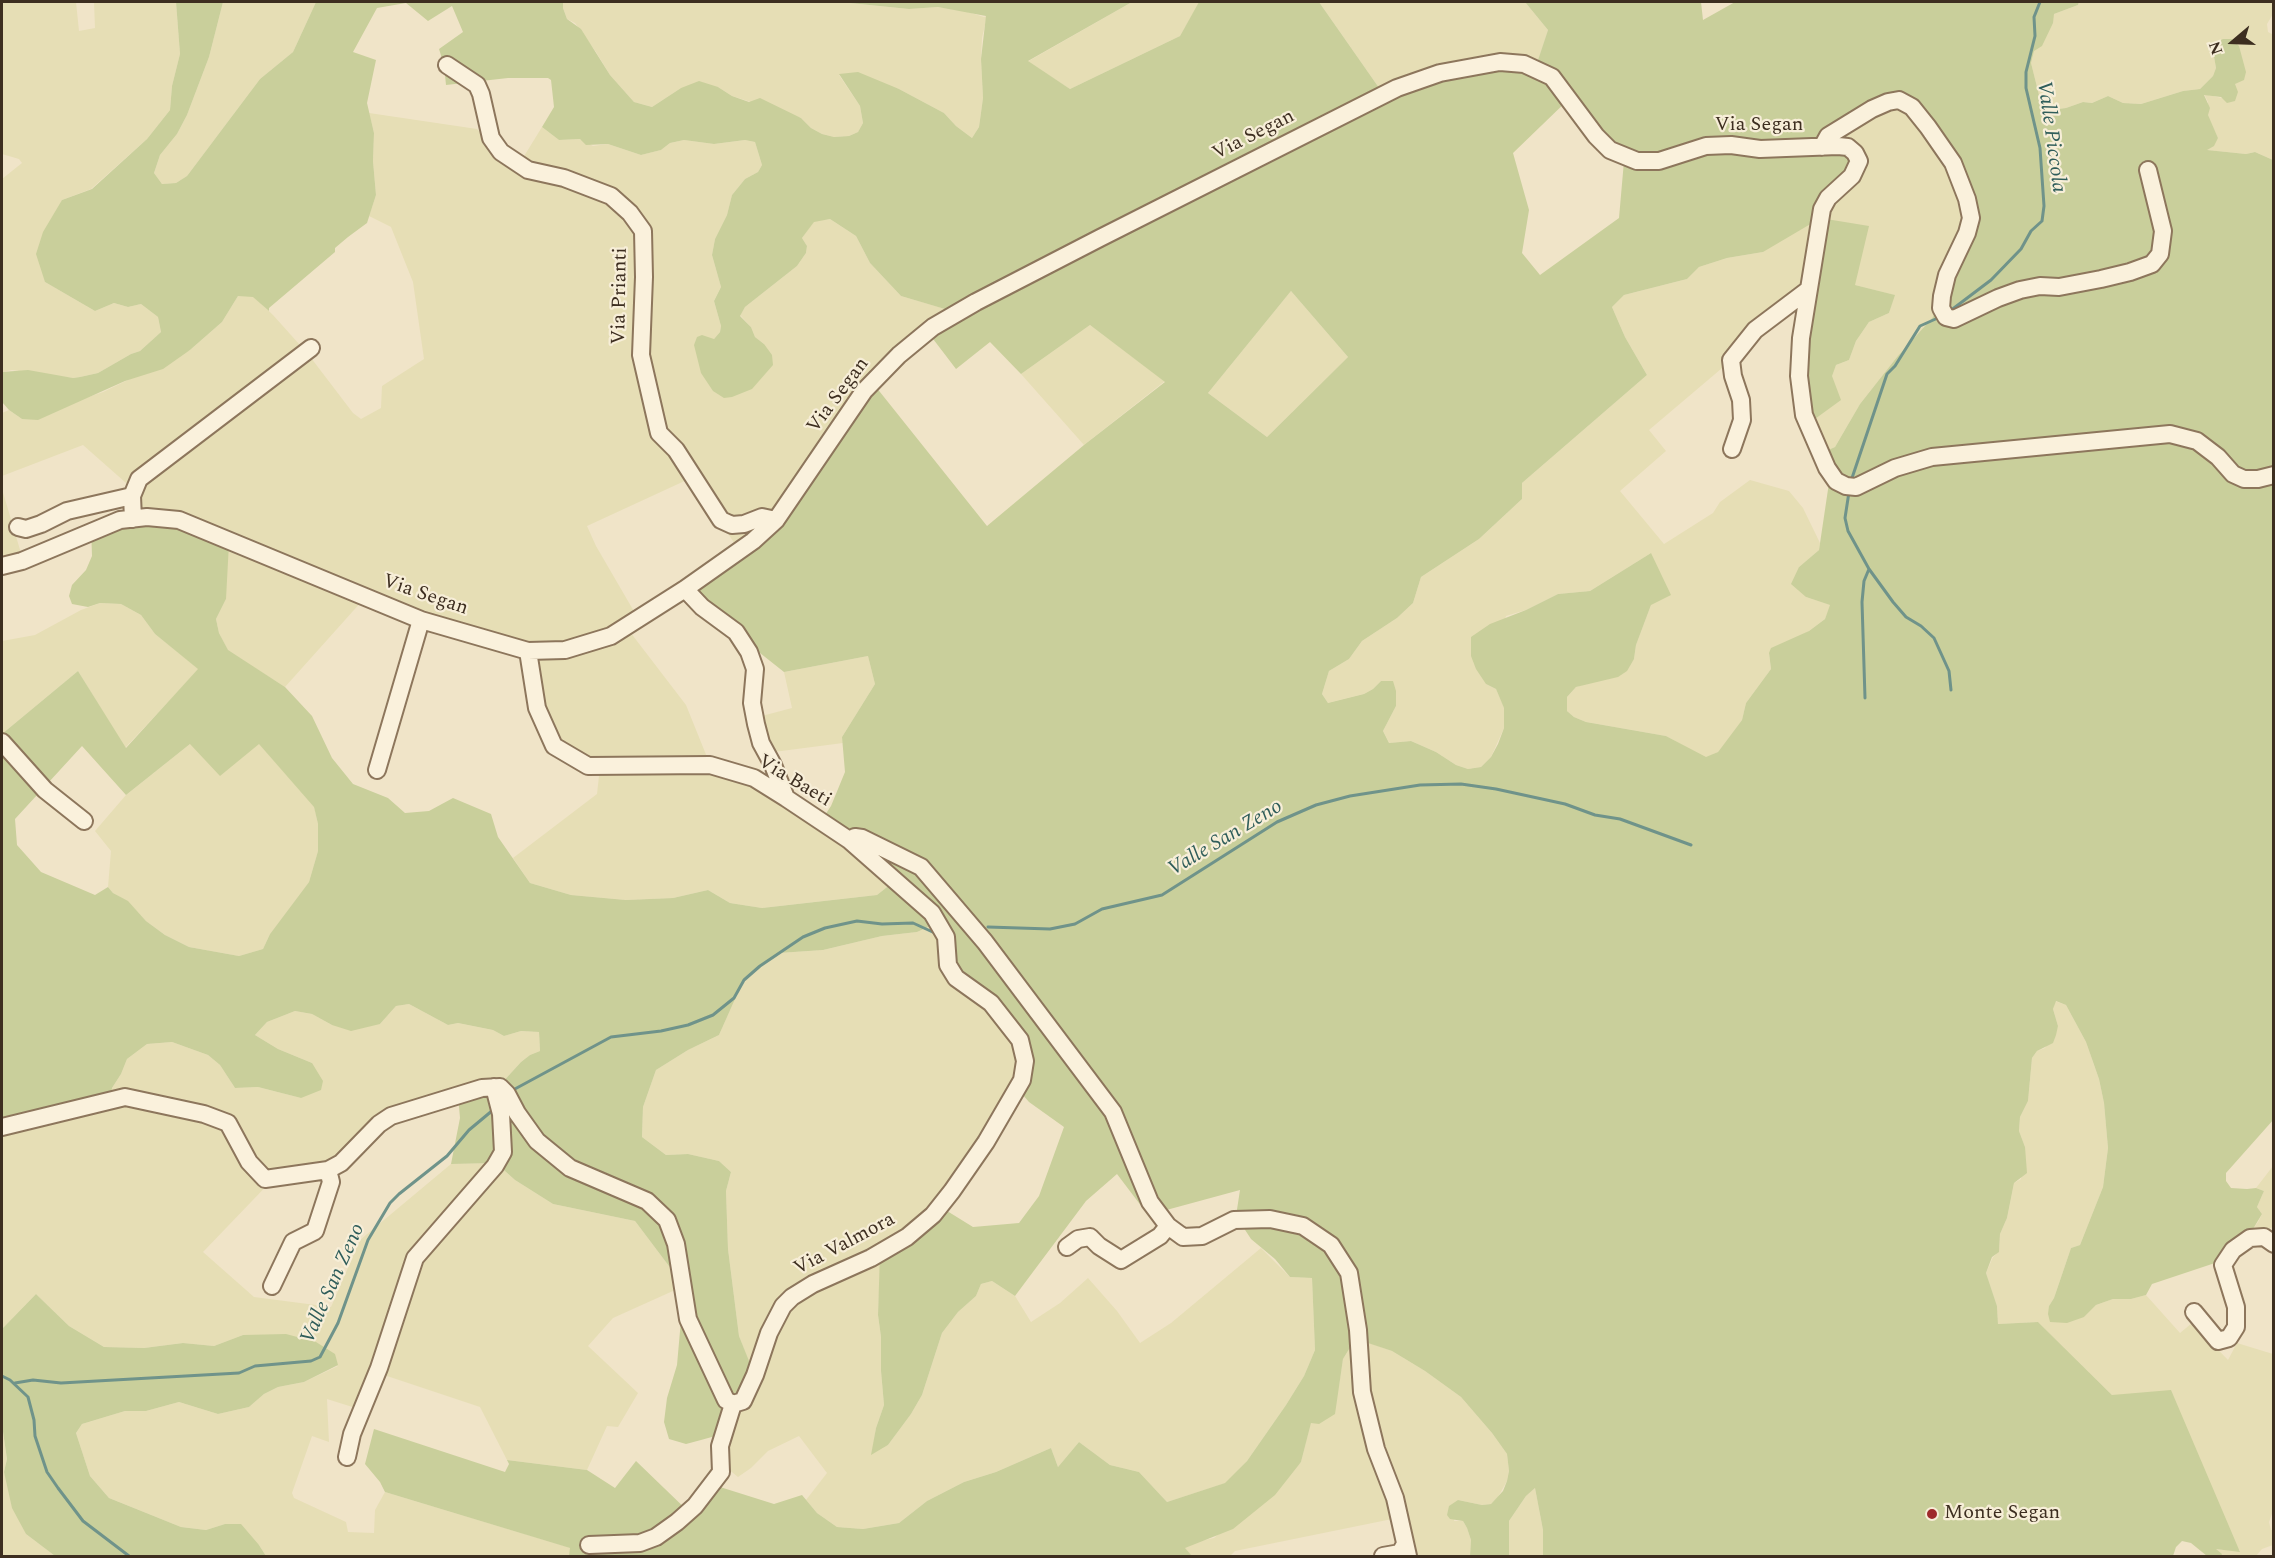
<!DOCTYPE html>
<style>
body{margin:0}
#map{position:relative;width:2275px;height:1558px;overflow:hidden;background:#f0e4c8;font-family:Spectral,serif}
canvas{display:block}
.frame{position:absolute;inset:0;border:3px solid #3d2e20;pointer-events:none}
.north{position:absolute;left:2203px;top:12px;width:60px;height:60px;-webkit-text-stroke:4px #f7eed8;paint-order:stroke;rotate:251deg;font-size:16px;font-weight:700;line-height:24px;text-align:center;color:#3d2e20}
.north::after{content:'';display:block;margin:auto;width:21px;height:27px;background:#3d2e20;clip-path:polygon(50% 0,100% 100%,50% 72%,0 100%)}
</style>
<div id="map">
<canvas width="2275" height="1558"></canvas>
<div class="frame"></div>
<div class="north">N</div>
</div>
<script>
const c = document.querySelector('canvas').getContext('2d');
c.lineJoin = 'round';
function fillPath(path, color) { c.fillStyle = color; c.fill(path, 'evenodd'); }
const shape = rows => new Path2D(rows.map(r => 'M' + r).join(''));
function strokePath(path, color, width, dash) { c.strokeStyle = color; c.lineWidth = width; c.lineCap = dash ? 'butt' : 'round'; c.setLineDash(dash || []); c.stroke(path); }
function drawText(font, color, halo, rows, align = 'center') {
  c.font = font + ' Spectral,serif'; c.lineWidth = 4.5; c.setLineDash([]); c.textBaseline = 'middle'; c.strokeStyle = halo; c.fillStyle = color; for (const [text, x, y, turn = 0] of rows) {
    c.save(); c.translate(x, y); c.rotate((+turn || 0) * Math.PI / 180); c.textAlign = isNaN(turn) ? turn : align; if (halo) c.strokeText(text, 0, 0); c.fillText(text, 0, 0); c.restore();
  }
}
const farmland = shape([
 [2,2,76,2,79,31,95,28,94,2,176,2,180,54,172,86,170,110,147,139,91,189,62,200,45,282,95,311,114,303,128,307,141,304,158,317,161,332,140,351,131,354,98,373,80,377,73,378,12,370,2,372,2,179,22,163,19,159,2,154],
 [223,2,316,2,293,52,260,79,187,176,176,183,162,184,154,173,160,155,177,134,187,115,209,57],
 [563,2,840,2,909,9,938,7,965,11,984,17,987,16,982,38,981,59,983,98,979,127,972,138,956,126,944,113,899,89,839,75,860,106,863,123,858,132,849,136,834,137,822,134,811,128,801,118,732,96,718,87,681,88,652,107,634,102,610,75,596,52,575,23,567,19,563,8],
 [1132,2,1200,2,1180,36,1070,89,1027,62],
 [1319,2,1525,2,1548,30,1535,69,1384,95],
 [2079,2,2273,2,2273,14,2267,24,2268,32,2274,35,2273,160,2255,152,2246,154,2206,150,2218,138,2207,115,2208,102,2204,94,2235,101,2213,51,2216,68,2213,76,2200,89,2183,91,2141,104,2123,103,2108,96,2092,103,2083,102,2066,108,2043,111,2031,63,2034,50,2054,14,2078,5],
 [1895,106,1921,123,1950,173,1966,216,1946,273,1933,317,1897,357,1860,404,1835,447,1819,454,1808,424,1836,365,1849,360,1856,341,1869,322,1889,313,1894,295,1855,285,1805,295,1767,330,1649,430,1666,451,1620,491,1664,544,1713,513,1720,502,1750,480,1789,491,1803,508,1820,543,1819,550,1799,567,1806,597,1831,605,1825,619,1809,631,1769,654,1771,669,1746,703,1742,720,1718,752,1706,758,1666,736,1586,722,1574,717,1567,711,1567,697,1576,687,1592,682,1634,659,1636,645,1651,605,1651,553,1590,591,1558,594,1526,610,1506,616,1486,684,1496,689,1504,707,1504,728,1491,757,1481,767,1468,769,1456,765,1436,752,1411,741,1389,743,1383,731,1396,706,1381,681,1373,689,1364,694,1328,703,1322,694,1329,671,1349,659,1362,641,1397,618,1413,603,1421,577,1479,539,1522,499,1522,483,1647,375,1625,337,1612,307,1624,295,1687,279,1699,267,1727,258,1763,252,1823,143],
 [369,113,477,129,505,157,518,166,542,127,559,140,580,139,593,146,608,144,641,155,661,150,670,143,684,140,714,144,745,140,755,142,762,165,758,172,745,179,732,195,727,215,715,239,712,255,721,287,714,301,721,326,720,332,714,339,708,339,694,345,764,344,755,337,751,327,740,315,745,307,797,266,806,253,807,246,802,238,814,221,830,219,856,236,870,263,901,296,956,312,872,382,741,553,691,478,587,526,596,546,639,620,627,628,686,705,709,762,753,778,898,878,877,895,762,908,730,903,708,890,673,898,626,900,571,895,530,883,513,858,597,794,600,767,563,751,539,716,526,652,362,601,285,687,228,651,219,633,216,619,226,599,225,576,146,515,134,490,83,445,2,476,2,413,9,410,22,419,103,392,190,350,222,322,238,296,253,296,273,315,308,354,353,413,361,419,381,408,382,386,424,359,413,282,391,227,369,216,376,195,373,161,374,133],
 [1291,291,1348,357,1267,437,1208,393],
 [1090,325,1165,381,1084,445,1021,374],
 [2,489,23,560,2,564],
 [100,603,121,604,141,615,155,634,199,669,125,748,78,671,2,734,2,641,35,635,81,610],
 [868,656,875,684,842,737,843,743,766,753,758,717,792,708,784,672],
 [259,743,314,806,318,824,318,851,309,882,270,934,263,949,239,956,189,947,165,935,146,921,128,902,113,893,108,887,111,851,95,831,126,795,190,744],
 [935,924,1006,1030,1022,1060,983,1144,880,1271,878,1315,881,1337,881,1371,884,1405,876,1428,872,1454,888,1445,911,1414,922,1395,942,1333,958,1312,976,1296,981,1284,992,1281,1015,1296,1031,1322,1060,1303,1088,1278,1117,1311,1140,1343,1171,1323,1261,1248,1290,1277,1312,1278,1315,1350,1304,1376,1286,1405,1247,1461,1226,1483,1167,1502,1139,1472,1110,1465,1079,1442,1058,1467,1051,1448,996,1472,964,1482,927,1501,899,1523,863,1529,837,1527,817,1513,806,1500,827,1473,799,1436,768,1451,751,1468,738,1477,727,1468,719,1435,752,1371,739,1336,728,1249,726,1191,731,1172,719,1161,688,1154,666,1155,642,1137,643,1107,656,1070,688,1050,719,1035,744,979,779,953,823,950,882,936,917,932],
 [2055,1001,2066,1005,2086,1042,2099,1079,2104,1103,2108,1148,2103,1187,2080,1245,2071,1248,2054,1298,2049,1306,2084,1317,2096,1305,2113,1299,2131,1299,2146,1295,2180,1333,2192,1323,2228,1360,2237,1343,2273,1354,2274,1508,2269,1522,2271,1530,2273,1530,2273,1545,2262,1549,2256,1556,2221,1556,2221,1554,2215,1549,2240,1551,2112,1395,2038,1322,1998,1324,1997,1306,1986,1273,1993,1257,1999,1251,2000,1234,2007,1218,2014,1183,2021,1179,2025,1147,2019,1131,2020,1117,2028,1101,2032,1058,2037,1051,2045,1048,2058,1026,2053,1009],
 [409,1004,448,1025,458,1023,493,1030,504,1036,521,1031,539,1032,540,1051,530,1055,521,1062,500,1085,387,1120,347,1158,276,1176,203,1252,254,1297,331,1307,360,1240,451,1164,496,1163,515,1180,553,1204,635,1221,684,1286,613,1318,588,1346,638,1393,618,1427,607,1426,587,1470,507,1460,480,1407,375,1372,362,1410,327,1399,329,1442,312,1436,292,1493,294,1498,346,1522,348,1532,374,1533,375,1510,385,1492,571,1548,569,1556,266,1556,259,1545,225,1524,206,1530,181,1527,109,1498,90,1476,76,1433,82,1424,125,1411,146,1411,179,1402,218,1414,249,1407,264,1394,278,1387,304,1382,338,1366,243,1335,214,1346,183,1343,144,1348,104,1347,69,1326,36,1294,2,1329,2,1133,112,1088,121,1074,127,1059,147,1044,172,1042,208,1055,220,1065,235,1088,258,1087,301,1098,312,1063,278,1049,255,1035,267,1022,295,1011,312,1014,332,1025,380,1024,396,1006],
 [2273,1166,2273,1227,2241,1240,2253,1229,2258,1222,2262,1214,2257,1207,2264,1191,2256,1188],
 [1367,1342,1392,1351,1425,1371,1461,1397,1492,1433,1507,1454,1509,1471,1507,1481,1498,1497,1491,1504,1482,1505,1458,1500,1454,1521,1463,1521,1467,1528,1471,1540,1470,1556,1405,1556,1397,1518,1235,1551,1230,1556,1192,1556,1184,1548,1200,1541,1214,1538,1301,1462,1311,1422,1339,1385,1343,1359,1351,1346],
 [2,1425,7,1459,4,1472,26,1534,55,1556,2,1556],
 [1535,1488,1543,1530,1543,1556,1509,1556,1509,1521,1526,1496]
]);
const green = shape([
 [176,2,223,2,209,57,187,115,177,134,160,155,154,173,162,184,176,183,187,176,260,79,293,52,316,2,563,2,563,8,567,19,581,29,610,75,634,102,652,107,681,88,699,81,718,87,732,96,749,102,760,98,801,118,811,128,822,134,834,137,849,136,858,132,863,123,860,106,839,74,858,72,899,89,944,113,956,126,972,138,979,127,983,98,981,59,986,16,938,7,909,9,840,2,1132,2,1028,61,1070,89,1180,36,1199,2,1319,2,1384,95,1456,69,1535,69,1548,30,1525,2,1701,2,1703,20,1735,2,2079,2,2078,5,2054,14,2053,23,2042,46,2034,51,2031,63,2043,111,2066,108,2083,102,2092,103,2108,96,2123,103,2141,104,2183,91,2200,89,2213,76,2216,68,2213,51,2215,43,2223,39,2232,39,2239,46,2246,72,2244,80,2235,84,2238,92,2235,101,2227,103,2221,97,2204,95,2210,108,2208,115,2218,138,2214,146,2207,150,2246,154,2255,152,2273,160,2274,1119,2226,1173,2226,1181,2231,1188,2247,1189,2256,1188,2264,1191,2257,1207,2262,1214,2253,1229,2218,1262,2152,1284,2146,1295,2131,1299,2113,1299,2096,1305,2084,1317,2067,1323,2050,1322,2048,1314,2049,1306,2054,1298,2071,1248,2080,1245,2103,1187,2108,1148,2104,1103,2099,1079,2086,1042,2066,1005,2056,1001,2053,1009,2058,1026,2056,1035,2053,1043,2037,1051,2032,1058,2028,1101,2020,1117,2019,1131,2025,1147,2027,1173,2014,1183,2007,1218,2000,1234,1999,1252,1992,1257,1986,1273,1997,1306,1998,1324,2038,1322,2112,1395,2171,1390,2240,1552,2216,1549,2222,1554,2221,1556,2207,1556,2191,1543,2182,1541,2176,1547,2173,1556,1543,1556,1543,1530,1535,1488,1526,1496,1509,1521,1509,1556,1470,1556,1471,1540,1467,1528,1463,1521,1450,1519,1447,1515,1449,1506,1458,1500,1482,1505,1491,1504,1503,1491,1507,1481,1509,1471,1507,1454,1492,1433,1461,1397,1425,1371,1392,1351,1365,1342,1351,1346,1343,1359,1335,1414,1319,1424,1311,1423,1301,1462,1275,1495,1233,1529,1185,1548,1192,1556,569,1556,570,1548,385,1492,380,1482,365,1464,374,1429,505,1472,509,1464,507,1460,587,1470,615,1488,636,1461,692,1515,719,1491,720,1487,774,1504,802,1495,817,1513,837,1527,863,1529,899,1523,927,1501,964,1482,996,1472,1051,1448,1058,1467,1079,1442,1110,1465,1139,1472,1167,1502,1225,1483,1247,1461,1286,1405,1304,1376,1315,1350,1312,1278,1290,1277,1275,1259,1251,1239,1236,1216,1240,1190,1148,1215,1117,1174,1086,1201,1015,1296,992,1281,981,1284,976,1296,958,1312,942,1333,922,1395,911,1414,888,1445,871,1455,876,1428,884,1405,881,1371,881,1337,878,1315,880,1252,939,1206,973,1227,1019,1223,1039,1196,1064,1127,1029,1102,1014,1085,1022,1060,1006,1030,966,992,935,924,917,932,882,936,823,950,779,953,744,979,719,1035,688,1050,656,1070,643,1107,642,1137,666,1155,688,1154,719,1161,731,1172,726,1191,728,1249,739,1336,753,1371,719,1435,701,1440,686,1444,669,1439,664,1422,667,1398,677,1365,684,1286,635,1221,553,1204,515,1180,496,1163,451,1164,460,1118,458,1095,500,1085,521,1062,530,1055,540,1051,539,1032,521,1031,504,1036,493,1030,458,1023,448,1025,409,1004,396,1006,380,1024,351,1031,332,1025,312,1014,295,1011,267,1022,255,1035,278,1049,312,1063,323,1081,321,1090,301,1098,258,1087,235,1088,220,1065,208,1055,172,1042,147,1044,127,1059,121,1074,112,1088,109,1104,2,1133,2,734,78,671,126,748,198,669,155,634,141,615,121,604,100,603,88,607,72,604,69,596,72,585,86,570,92,556,91,526,146,515,229,543,226,599,216,619,219,633,228,650,285,687,312,716,332,758,353,784,388,798,405,813,429,811,453,798,491,814,498,837,530,883,571,895,626,900,673,898,708,890,730,903,762,908,877,895,897,879,821,821,831,806,845,772,842,737,875,684,868,656,784,672,683,592,741,553,872,382,987,526,1084,445,1165,382,1090,325,1021,374,990,342,956,369,927,331,955,312,901,296,870,263,856,236,830,219,814,222,802,238,807,246,806,253,797,266,745,307,740,316,751,327,755,337,764,344,772,355,773,365,752,389,732,397,724,398,713,391,701,373,694,345,697,337,702,335,714,339,720,332,721,326,714,301,721,287,712,255,715,239,727,215,732,195,745,179,758,172,762,165,755,142,745,140,714,144,684,140,670,143,661,150,641,155,608,144,586,145,580,139,559,140,542,127,554,107,551,80,548,78,508,78,446,85,444,65,439,49,463,32,452,6,428,21,406,3,377,8,353,52,376,60,367,103,374,133,373,161,376,195,367,223,348,237,335,248,335,252,269,308,269,311,253,297,238,296,222,322,190,350,163,369,125,381,38,420,22,419,9,410,2,402,2,372,28,370,73,378,80,377,98,373,131,354,140,351,161,332,158,317,141,304,128,307,114,303,95,311,45,282,36,254,43,232,62,200,92,189,147,139,170,110,172,86,180,54],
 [1571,97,1624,161,1619,218,1540,275,1522,253,1529,210,1513,153],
 [1895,106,1921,123,1950,173,1966,216,1946,273,1933,317,1897,357,1860,404,1835,447,1819,454,1830,476,1819,550,1799,567,1791,584,1806,597,1830,605,1825,619,1809,631,1771,648,1769,653,1771,669,1746,703,1742,720,1718,752,1706,757,1666,736,1586,722,1574,717,1567,711,1567,697,1576,687,1618,677,1627,671,1634,659,1636,645,1651,605,1671,595,1651,553,1590,591,1558,594,1526,610,1490,624,1471,637,1471,656,1476,669,1486,684,1496,689,1504,708,1504,728,1498,744,1491,757,1481,767,1468,769,1456,765,1436,752,1411,741,1389,743,1383,731,1396,706,1396,691,1393,681,1381,681,1373,689,1364,694,1328,703,1322,694,1329,671,1349,659,1362,641,1397,618,1413,603,1421,577,1479,539,1522,499,1522,483,1647,375,1625,337,1612,307,1624,295,1687,279,1699,267,1727,258,1763,252,1819,219,1800,381,1808,424,1841,400,1832,376,1836,365,1849,360,1856,341,1869,322,1889,313,1895,295,1855,285,1869,226,1820,218,1857,159,1823,142],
 [1291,291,1348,357,1267,437,1208,393],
 [190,744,220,776,259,744,314,807,318,824,318,851,309,882,270,934,263,949,239,956,189,947,165,935,146,921,128,901,113,893,108,887,95,895,41,872,17,845,15,819,82,746,126,795],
 [36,1294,69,1326,104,1347,144,1348,183,1343,214,1346,243,1335,286,1334,316,1342,335,1354,338,1365,304,1382,278,1387,264,1394,249,1407,218,1414,179,1402,146,1411,125,1411,82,1424,76,1433,90,1476,109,1498,181,1527,206,1530,225,1524,241,1524,259,1545,266,1556,55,1556,26,1534,12,1508,4,1472,7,1459,2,1425,2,1329]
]);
const stream = shape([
 [1950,311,1991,280,2021,249,2031,231,2042,221,2044,206,2040,148,2026,88,2026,72,2035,36,2034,17,2040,2],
 [1852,478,1887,374,1895,366,1920,326,1940,317],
 [1849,492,1845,518,1848,531,1869,569,1893,602,1906,617,1921,626,1934,638,1949,671,1951,690],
 [1865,698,1862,602,1864,581,1869,569],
 [988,927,1050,929,1075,924,1102,909,1162,895,1277,822,1316,805,1350,796,1420,785,1461,784,1496,789,1565,804,1595,815,1620,819,1691,845],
 [513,1090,611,1037,661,1031,688,1025,713,1015,734,998,744,980,760,966,803,937,825,928,857,921,882,924,913,923,937,934],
 [2,1376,10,1380,28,1397,34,1420,35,1436,47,1472,58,1488,83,1521,129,1556],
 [15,1383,33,1380,61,1383,239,1373,255,1366,311,1361,320,1357,338,1323,368,1240,390,1203,399,1194,447,1156,469,1130,493,1110]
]);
const minor = shape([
 [447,65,477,85,481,94,491,138,501,152,528,170,564,178,611,196,630,213,643,231,644,277,641,355,659,433,676,450,721,520,732,525,744,524,762,517,776,520],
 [1822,147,1828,136,1872,109,1888,102,1899,100,1912,107,1928,127,1953,163,1967,199,1971,218,1967,233,1947,275,1942,296,1941,308,1946,317,1954,319,1998,298,2020,290,2040,286,2059,287,2101,279,2130,272,2152,264,2160,254,2163,231,2148,170],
 [1732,449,1742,420,1741,400,1733,376,1731,360,1755,330,1808,290],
 [133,519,132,496,139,479,311,348],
 [18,527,26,529,41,524,67,511,132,496],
 [2,566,22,561,120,520,147,517,179,520,421,620,528,651,565,650,611,636,685,589,753,541,776,520,864,391,899,355,933,327,976,302,1100,238,1397,88,1440,73,1500,62,1524,64,1552,77,1596,136,1610,150,1637,161,1659,161,1706,146,1731,145,1760,149,1838,146,1848,147,1855,153,1859,161,1852,176,1828,198,1822,209,1801,338,1799,376,1804,415,1827,468,1836,481,1846,486,1856,487,1895,468,1932,457,2170,434,2197,441,2218,457,2233,474,2244,479,2258,479,2274,475],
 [685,589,702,607,736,632,749,652,755,669,752,703,756,724,761,743,773,765,786,798],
 [2,742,45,790,84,821],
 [377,770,421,620],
 [849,840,855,837,862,838,921,867,985,942,1113,1112,1150,1202,1168,1226,1183,1237,1202,1236,1234,1220,1270,1219,1303,1226,1331,1245,1349,1273,1358,1330,1362,1392,1376,1449,1395,1498,1408,1556],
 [2,1127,125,1097,204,1114,228,1123,249,1162,265,1179,328,1170,341,1163,379,1124,391,1116,482,1088,500,1087,507,1094,517,1113,537,1141,570,1168,647,1201,667,1220,676,1244,688,1319,726,1400,733,1404,743,1401,755,1375,769,1333,783,1306,792,1297,813,1284,871,1258,907,1237,933,1215,952,1191,986,1142,1022,1080,1025,1061,1020,1040,991,1003,956,978,948,965,946,937,932,913,849,840,786,798,754,778,710,765,588,766,554,746,537,708,528,651],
 [1067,1247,1078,1239,1090,1237,1099,1246,1121,1260,1160,1236,1168,1226],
 [272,1286,293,1242,315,1231,331,1182,328,1170],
 [2194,1312,2218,1341,2229,1338,2236,1327,2236,1307,2223,1265,2233,1250,2250,1238,2264,1237,2274,1244],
 [347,1457,352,1434,379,1368,415,1258,495,1166,503,1152,501,1114,494,1087],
 [589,1545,640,1543,656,1537,677,1522,695,1506,721,1472,720,1446,733,1404],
 [1383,1556,1400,1553,1405,1544]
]);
const markers = [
 [1932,1514,6,"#9e2a2b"]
];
const streetNames = [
 ["Via Segan",1759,126],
 ["Via Segan",1254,136,-27],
 ["Via Prianti",621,296,-89],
 ["Via Segan",839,396,-53],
 ["Via Segan",425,596,19],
 ["Via Baeti",794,782,31],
 ["Via Valmora",845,1245,-28]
];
const poiNames = [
 ["Monte Segan",1944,1514]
];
const waterNames = [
 ["Valle Piccola",2050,137,82],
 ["Valle San Zeno",1226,839,-31],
 ["Valle San Zeno",334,1284,-66]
];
fillPath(farmland, '#e6deb5');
fillPath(green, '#c9cf9b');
strokePath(stream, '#6f938a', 3);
strokePath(minor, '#8d765c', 20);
strokePath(minor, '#faf1dc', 16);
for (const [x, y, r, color] of markers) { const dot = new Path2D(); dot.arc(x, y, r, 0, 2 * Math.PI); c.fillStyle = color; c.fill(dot); strokePath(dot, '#f7eed8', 2); }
drawText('20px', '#3d2e20', '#f7eed8', streetNames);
drawText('20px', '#3d2e20', '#f7eed8', poiNames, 'left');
drawText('italic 21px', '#2f5d5a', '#f7eed8', waterNames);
</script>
